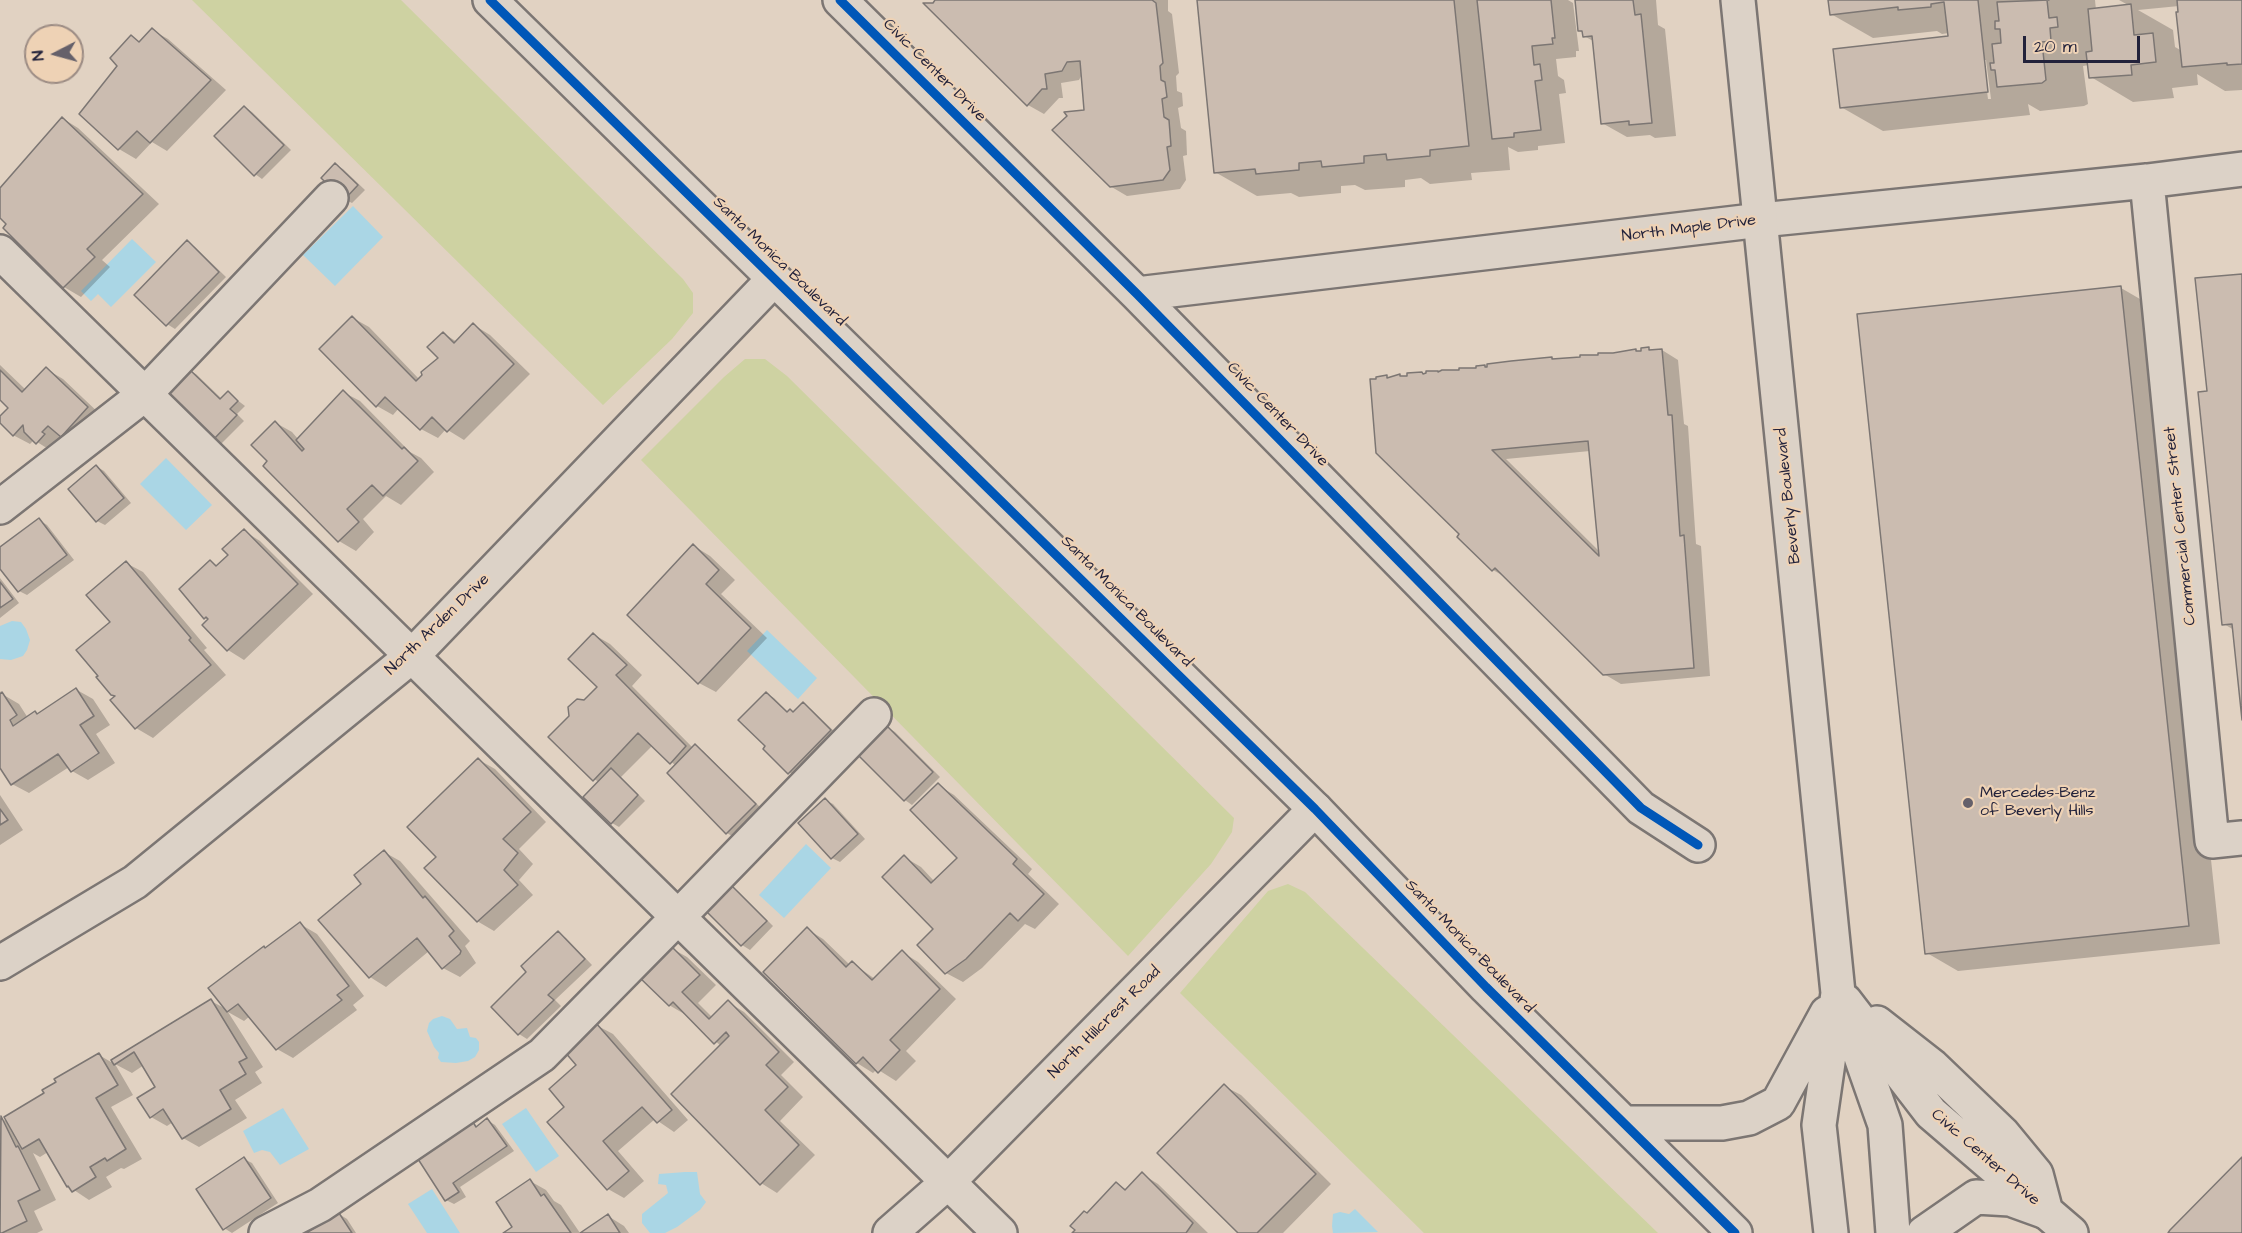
<!DOCTYPE html>
<style>
body{margin:0}
#map{position:relative;width:2242px;height:1233px;overflow:hidden;background:#e1d2c2;font-family:"Architects Daughter",sans-serif}
canvas{display:block}
.north{position:absolute;left:24px;top:24px;width:60px;height:60px;box-sizing:border-box;background:#eed2b5;border:2px solid #9c8c84;border-radius:50%;rotate:264deg;font-size:16px;font-weight:700;line-height:24px;text-align:center;color:#22223b}
.north::after{content:'';display:block;margin:auto;width:21px;height:27px;background:#65606a;clip-path:polygon(50% 0,100% 100%,50% 72%,0 100%)}
.scale{position:absolute;left:2023px;top:36px;width:117px;height:27px;box-sizing:border-box;border:3px solid #22223b;border-top:0;padding-left:8px;font-size:18px;line-height:21px;white-space:nowrap;color:#22223b;-webkit-text-stroke:4px #eed2b5;paint-order:stroke}
</style>
<div id="map">
<canvas width="2242" height="1233"></canvas>
<div class="north">N</div>
<div class="scale">20 m</div>
</div>
<script>
const c = document.querySelector('canvas').getContext('2d');
c.lineJoin = 'round';
function fillPath(path, color) { c.fillStyle = color; c.fill(path, 'evenodd'); }
const shape = rows => new Path2D(rows.map(r => 'M' + r).join(''));
function strokePath(path, color, width, dash) { c.strokeStyle = color; c.lineWidth = width; c.lineCap = dash ? 'butt' : 'round'; c.setLineDash(dash || []); c.stroke(path); }
function drawText(font, color, halo, rows, align = 'center') {
  c.font = font + ' "Architects Daughter",sans-serif'; c.lineWidth = 4.5; c.setLineDash([]); c.textBaseline = 'middle'; c.strokeStyle = halo; c.fillStyle = color; for (const [text, x, y, turn = 0] of rows) {
    c.save(); c.translate(x, y); c.rotate((+turn || 0) * Math.PI / 180); c.textAlign = isNaN(turn) ? turn : align; if (halo) c.strokeText(text, 0, 0); c.fillText(text, 0, 0); c.restore();
  }
}
const green = shape([
 [192,0,401,0,683,279,693,293,693,313,672,339,603,405],
 [745,359,765,359,787,376,1234,818,1232,832,1211,864,1128,956,641,460,724,377],
 [1288,884,1305,892,1658,1233,1424,1233,1180,993,1268,891]
]);
const water = shape([
 [353,206,383,237,335,286,303,255],
 [132,239,156,262,111,307,98,294,91,301,81,291],
 [166,458,212,505,186,530,140,484],
 [12,621,21,622,26,629,30,640,27,650,23,656,11,660,0,659,0,626],
 [767,630,817,678,798,699,747,651],
 [806,844,831,868,784,918,759,895],
 [442,1016,450,1019,457,1029,467,1028,470,1037,476,1038,479,1042,479,1050,475,1057,468,1061,456,1063,441,1062,438,1058,439,1053,434,1047,427,1031,429,1023,433,1019],
 [283,1108,309,1149,280,1165,270,1152,262,1150,254,1153,243,1131],
 [526,1108,559,1156,536,1172,502,1124],
 [685,1172,697,1172,700,1194,706,1202,700,1210,677,1227,665,1233,650,1233,642,1223,642,1214,668,1193,666,1185,658,1184,659,1174],
 [432,1189,460,1233,427,1233,408,1204],
 [1355,1209,1378,1232,1333,1233,1332,1226,1333,1214,1340,1212,1349,1214]
]);
const shadow = shape([
 [937,0,1168,0,1168,11,1172,14,1179,73,1176,76,1177,91,1182,93,1183,106,1178,108,1181,128,1186,131,1187,155,1183,156,1186,180,1180,189,1127,196,1110,186,1082,74,1079,80,1061,83,1063,98,1059,98,1044,114,1028,105,934,4],
 [1198,0,1568,0,1573,3,1579,51,1576,51,1576,57,1556,59,1558,76,1564,80,1566,93,1559,94,1565,143,1538,146,1538,150,1518,152,1508,147,1510,170,1471,173,1472,180,1430,184,1421,178,1405,180,1405,187,1365,190,1355,185,1341,186,1341,193,1299,197,1291,193,1257,196,1215,172],
 [1576,0,1656,0,1658,25,1665,29,1676,136,1655,138,1650,135,1627,137,1602,123,1595,42,1584,36,1584,33,1580,31],
 [1830,0,2095,0,2096,10,2130,6,2119,0,2242,0,2242,90,2225,91,2197,74,2198,85,2172,88,2174,98,2133,102,2091,77,2089,65,2083,66,2088,104,2084,106,2040,111,2028,104,2030,115,1883,131,1841,107,1949,38,1949,33,1942,34,1937,31,1873,38,1831,14],
 [2179,6,2180,13,2182,51,2175,47,2173,30,2138,10],
 [1983,60,1986,60,1991,99,1988,99],
 [152,30,168,39,226,90,167,151,152,142,136,159,119,149,81,114,119,66,132,37,141,43],
 [245,107,252,112,291,150,262,179,255,174],
 [62,118,78,128,159,204,102,260,110,267,81,297,64,287,5,228,8,224,0,216,0,190],
 [335,165,343,169,365,190,352,203,344,199],
 [187,242,195,247,226,277,175,329,167,324],
 [2242,275,2242,706,2234,630,2224,624,2208,393],
 [2121,288,2152,306,2220,944,1958,971,1927,953],
 [353,318,369,327,419,379,440,358,443,333,457,342,474,325,490,335,530,374,464,440,446,429,438,438,421,429,399,408,393,415,377,406],
 [1648,349,1652,351,1662,350,1678,360,1684,424,1688,426,1696,544,1701,546,1710,676,1621,684,1604,674,1507,578,1493,570,1461,534,1394,379,1400,376,1403,378,1489,370,1552,358,1555,360,1639,353],
 [1590,451,1600,552,1506,459],
 [0,365,26,390,46,369,63,379,103,417,78,446,62,436,57,442,53,452,34,440,30,444,13,435,0,421,0,418,10,408,0,398],
 [188,370,196,374,222,399,228,393,245,406,237,414,244,421,221,444,213,440],
 [343,392,360,401,410,452,421,458,434,472,401,505,386,496,363,519,374,532,356,551,339,541,265,466,269,461,276,423,292,432,298,439],
 [96,466,104,471,131,503,105,525,97,521],
 [39,520,47,525,74,560,27,595,19,591,0,566,0,549],
 [244,531,260,541,313,594,244,660,228,650,209,620,205,618,210,562,218,566,230,555],
 [694,546,710,556,735,580,721,594,767,638,716,692,699,683],
 [126,563,143,572,207,648,204,650,226,675,153,738,136,728,112,700,117,696,112,622],
 [0,578,19,603,0,618],
 [593,634,610,644,642,675,632,686,693,748,695,746,703,751,762,809,735,838,727,833,676,766,653,745,621,777,645,801,619,827,612,823,599,782,594,779,585,701,599,687],
 [77,690,93,699,110,725,96,734,115,763,88,780,72,771,69,767,29,793,12,784,0,765,0,691,2,694,19,704,28,718,35,713,39,715],
 [766,694,774,698,788,712,790,710,795,713,803,704,811,709,838,735,797,777,789,772,767,746],
 [887,727,895,732,940,777,912,805,905,800],
 [479,760,495,769,546,822,519,849,533,864,519,880,533,895,494,931,477,921,438,857],
 [938,785,954,795,1032,869,1028,874,1059,904,1035,929,1025,924,982,968,963,982,946,973,935,929,904,857,921,867,935,882,959,858],
 [0,795,23,830,0,845],
 [825,800,833,804,865,839,840,862,832,858],
 [384,852,400,861,470,941,465,946,476,963,460,977,443,968,429,951,386,987,370,977,363,884],
 [732,887,739,892,773,926,750,950,742,945,708,911],
 [300,924,317,934,364,996,353,1005,357,1010,293,1058,277,1049,250,1016,244,1021,228,1012,263,1067,255,1072,262,1083,235,1100,247,1118,199,1147,183,1138,173,1122,167,1126,151,1117,157,1088,144,1065,132,1073,115,1064,133,1095,111,1107,142,1159,124,1169,121,1168,106,1177,112,1187,89,1200,68,1186,48,1152,40,1157,33,1153,56,1200,34,1211,43,1230,37,1233,0,1233,0,1118,10,1123,99,1055,111,1062,211,1001,226,1009,267,949],
 [807,929,823,939,850,965,852,963,875,979,902,952,918,962,956,999,906,1051,916,1061,896,1081,877,1069,873,1073,857,1063],
 [558,933,566,938,592,965,555,1000,561,1006,527,1039,519,1034,493,1007,528,972],
 [671,948,687,957,716,985,698,1003,712,1017,728,1002,744,1012,794,1062,781,1075,803,1097,780,1121,815,1155,777,1193,761,1183,721,1046,686,1015,669,1005],
 [596,1025,613,1034,688,1120,674,1132,655,1119,618,1151,644,1181,624,1198,608,1189,566,1107],
 [1224,1086,1241,1095,1331,1184,1283,1233,1240,1233],
 [487,1120,495,1125,514,1151,460,1187,466,1197,454,1204,446,1200,473,1124,478,1127],
 [244,1159,252,1163,278,1203,232,1233,224,1228],
 [1142,1174,1158,1184,1208,1233,1074,1233,1088,1214,1117,1184,1127,1190],
 [530,1181,546,1190,554,1201,561,1205,580,1233,505,1233,515,1227],
 [339,1214,347,1219,356,1233,309,1233],
 [608,1216,624,1226,629,1233,583,1233]
]);
const building = shape([
 [935,0,1152,0,1156,3,1163,63,1160,66,1161,80,1165,82,1167,97,1162,99,1164,117,1169,120,1171,146,1167,147,1170,170,1163,180,1110,187,1052,130,1067,116,1064,112,1084,110,1080,61,1067,62,1062,71,1045,74,1047,89,1042,89,1027,106,923,3,933,3,935,0],
 [1197,0,1454,0,1469,146,1430,150,1430,156,1387,160,1386,154,1364,156,1364,163,1322,167,1321,161,1299,163,1299,170,1256,174,1255,169,1214,173,1197,0],
 [1477,0,1551,0,1555,38,1552,38,1553,44,1532,46,1534,65,1540,64,1542,80,1535,81,1541,130,1514,133,1514,137,1492,139,1477,0],
 [1575,0,1633,0,1635,15,1641,14,1652,123,1629,125,1629,121,1601,124,1592,36,1583,37,1582,31,1578,31,1575,0],
 [1828,0,1978,0,1988,92,1840,108,1833,49,1948,36,1944,2,1931,4,1931,7,1898,10,1898,7,1830,15,1828,0],
 [2047,0,2049,18,2057,17,2058,27,2050,28,2051,41,2042,42,2046,80,2042,83,1997,87,1995,70,1991,70,1990,63,1994,63,1992,44,2001,43,2000,29,1995,29,1995,21,1999,21,1997,2,2049,0,2047,0],
 [2177,0,2242,0,2242,64,2227,65,2227,63,2182,67,2176,12,2178,12,2177,0],
 [2131,4,2134,35,2153,33,2156,62,2131,65,2132,75,2089,78,2086,52,2092,51,2088,9,2131,4],
 [152,28,211,80,150,143,137,131,118,150,79,114,117,66,110,58,131,35,139,42,152,28],
 [244,106,284,145,254,176,214,136,244,106],
 [62,117,143,194,87,249,95,257,63,288,3,228,6,224,0,218,0,188,62,117],
 [335,163,358,185,344,200,321,178,335,163],
 [187,240,219,272,166,326,134,295,187,240],
 [2242,274,2242,720,2232,624,2222,625,2198,392,2207,391,2195,278,2242,274],
 [2121,286,2189,926,1925,954,1857,314,2121,286],
 [352,316,416,381,422,375,421,372,438,358,427,347,443,332,454,343,473,323,514,364,447,432,432,417,420,430,385,397,376,407,319,349,352,316],
 [1649,347,1649,350,1662,349,1668,415,1672,415,1680,536,1684,535,1694,668,1603,675,1495,568,1492,571,1457,537,1459,534,1376,453,1370,379,1376,379,1376,377,1387,375,1387,378,1400,374,1400,376,1407,376,1407,373,1422,372,1423,374,1426,373,1426,371,1438,371,1438,372,1442,370,1459,370,1459,368,1476,368,1476,366,1485,365,1485,367,1487,367,1487,364,1511,361,1552,357,1552,359,1580,357,1580,355,1598,355,1598,353,1613,353,1636,349,1636,351,1641,351,1641,348,1649,347],
 [1588,441,1599,556,1492,450,1588,441],
 [46,367,88,407,61,437,48,426,42,432,45,434,36,444,24,432,23,425,13,436,0,423,0,416,8,408,0,400,0,370,22,392,46,367],
 [188,368,220,399,228,391,238,401,230,409,237,415,212,441,163,393,188,368],
 [343,390,402,449,404,447,418,461,383,496,372,485,347,509,359,522,338,542,263,466,267,461,251,445,275,421,302,451,304,449,296,440,343,390],
 [96,465,124,498,96,522,68,489,96,465],
 [39,518,67,555,18,592,0,569,0,547,39,518],
 [244,529,298,584,227,651,202,625,208,619,206,617,204,619,179,589,210,560,216,566,228,555,222,549,244,529],
 [693,544,719,570,706,584,751,628,698,684,627,615,693,544],
 [126,561,191,638,189,640,211,665,135,729,110,700,115,696,111,695,96,677,98,676,76,650,110,622,86,595,126,561],
 [0,582,13,599,0,608,0,582],
 [593,633,627,665,616,675,686,746,670,764,638,733,593,781,548,737,569,716,568,707,577,699,584,700,597,687,568,659,593,633],
 [76,688,94,716,80,725,99,753,71,772,58,754,11,785,0,768,0,694,2,692,17,715,10,720,13,726,35,711,37,714,76,688],
 [766,692,787,712,790,709,793,712,803,702,831,730,788,774,763,749,765,746,738,720,766,692],
 [886,725,933,772,904,801,857,754,886,725],
 [695,744,756,804,726,834,667,773,695,744],
 [478,758,531,812,503,839,518,853,504,870,518,885,477,922,424,868,436,857,407,827,478,758],
 [611,768,638,795,611,824,583,797,611,768],
 [938,783,1017,859,1013,864,1044,894,1018,921,1010,913,966,959,945,974,917,945,933,929,882,877,904,855,931,883,957,858,910,810,938,783],
 [825,798,858,834,831,859,798,823,825,798],
 [0,809,8,820,0,825,0,809],
 [384,850,423,898,425,896,454,931,449,936,461,951,460,954,442,969,417,938,369,978,318,920,361,884,354,875,384,850],
 [731,885,767,921,741,946,706,911,731,885],
 [300,922,349,986,337,995,342,1000,276,1050,238,1004,227,1012,208,988,264,946,265,948,300,922],
 [807,927,846,967,852,961,872,980,902,950,940,989,890,1040,900,1050,878,1073,863,1057,856,1064,763,972,807,927],
 [558,931,585,959,548,995,554,1000,518,1035,491,1007,526,972,521,966,558,931],
 [671,946,700,975,682,992,709,1019,728,1000,779,1052,766,1065,788,1087,765,1110,799,1145,760,1185,671,1094,729,1036,726,1032,714,1044,673,1002,669,1006,639,977,671,946],
 [211,999,247,1058,239,1062,246,1074,220,1090,231,1109,182,1139,163,1109,150,1118,137,1098,155,1087,134,1052,114,1065,111,1060,211,999],
 [596,1023,672,1110,657,1123,642,1107,603,1141,629,1171,607,1190,547,1122,564,1107,549,1089,576,1065,564,1051,596,1023],
 [99,1053,118,1085,96,1098,126,1149,107,1161,105,1158,90,1167,96,1177,72,1192,68,1186,67,1187,39,1139,22,1149,4,1117,44,1093,42,1090,56,1082,54,1079,99,1053],
 [1224,1084,1316,1174,1257,1233,1238,1233,1157,1153,1224,1084],
 [1,1116,16,1147,18,1146,40,1190,18,1201,27,1221,2,1233,0,1233,1,1116],
 [487,1118,507,1146,453,1183,459,1192,445,1201,418,1159,473,1122,476,1127,487,1118],
 [244,1157,271,1198,223,1230,196,1189,244,1157],
 [2242,1157,2242,1233,2168,1233,2170,1230,2242,1157],
 [1142,1172,1193,1223,1186,1233,1072,1233,1075,1230,1070,1226,1084,1211,1087,1213,1116,1182,1125,1190,1142,1172],
 [530,1179,541,1196,544,1194,571,1233,503,1233,512,1227,496,1202,530,1179],
 [339,1213,352,1233,306,1233,339,1213],
 [608,1214,620,1233,580,1233,608,1214]
]);
const minor = shape([
 [840,0,1137,294,1641,808,1698,845],
 [2147,181,2212,841,2242,838],
 [0,252,1000,1233],
 [1137,294,1761,220,2147,181,2242,169],
 [0,507,145,394,331,198],
 [0,963,135,882,412,656,774,279],
 [1845,1001,1931,1113,2071,1233],
 [1877,1023,1932,1066,2003,1134,2036,1174,2046,1212],
 [266,1233,320,1205,542,1055,678,917,874,715],
 [890,1233,948,1182,1315,809]
]);
const major = shape([
 [490,0,1315,809,1486,987,1735,1233],
 [1738,0,1838,993,1819,1125,1831,1233],
 [1840,997,1885,1125,1893,1233],
 [1624,1123,1722,1123,1749,1118,1778,1103,1827,1013],
 [1924,1233,1976,1197,2010,1199,2046,1212]
]);
const cycleway = shape([
 [490,0,1315,809,1486,987,1735,1233],
 [840,0,1137,294,1641,808,1698,845]
]);
const markers = [
 [1968,803,6,"#65606a"]
];
const streetNames = [
 ["Civic Center Drive",934,71,45],
 ["North Maple Drive",1689,229,-7],
 ["Santa Monica Boulevard",779,262,44],
 ["Civic Center Drive",1277,415,46],
 ["Beverly Boulevard",1789,496,-96],
 ["Commercial Center Street",2181,526,-96],
 ["Santa Monica Boulevard",1126,602,45],
 ["North Arden Drive",438,625,-44],
 ["Santa Monica Boulevard",1469,947,46],
 ["North Hillcrest Road",1105,1023,-45],
 ["Civic Center Drive",1985,1158,41]
];
const poiNames = [
 ["Mercedes-Benz",1980,794],
 ["of Beverly Hills",1980,812]
];
fillPath(green, '#ced2a2');
fillPath(water, '#aad6e5');
fillPath(shadow, '#0003');
fillPath(building, '#cbbcb0');
strokePath(building, '#7c7673', 1.5);
strokePath(minor, '#7c7673', 38);
strokePath(major, '#7c7673', 38);
strokePath(minor, '#dcd2c7', 33);
strokePath(major, '#dcd2c7', 33);
strokePath(cycleway, '#0057b8', 9);
for (const [x, y, r, color] of markers) { const dot = new Path2D(); dot.arc(x, y, r, 0, 2 * Math.PI); c.fillStyle = color; c.fill(dot); strokePath(dot, '#eed2b5', 2); }
drawText('16px', '#22223b', '#eed2b5', streetNames);
drawText('16px', '#22223b', '#eed2b5', poiNames, 'left');
</script>
